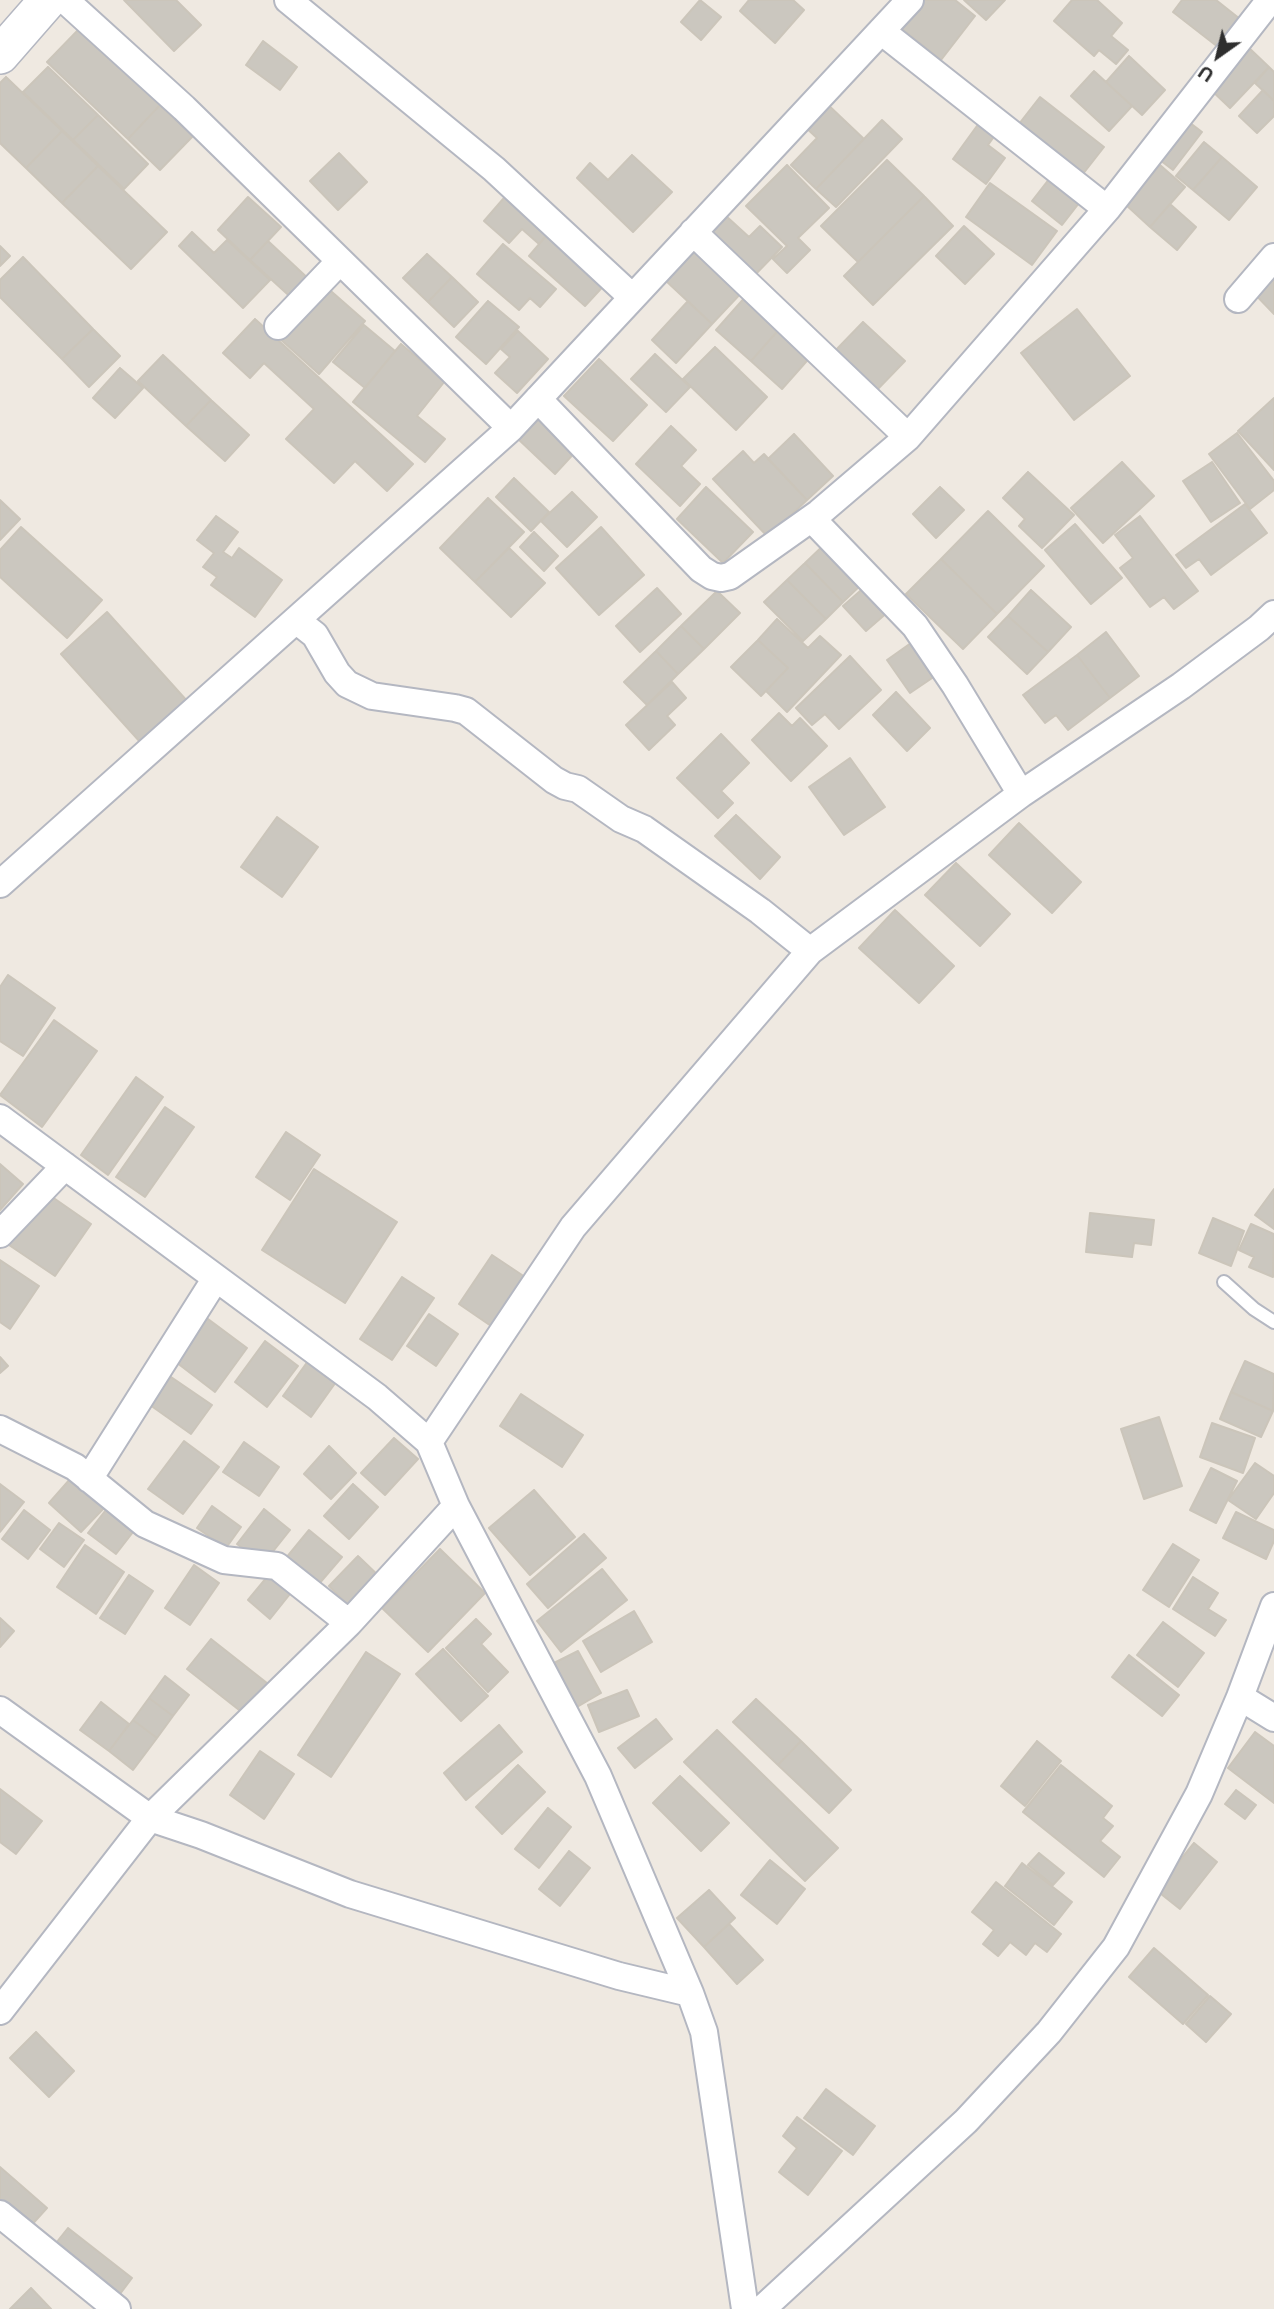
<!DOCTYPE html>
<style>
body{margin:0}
#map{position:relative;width:1274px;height:2309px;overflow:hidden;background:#efe9e1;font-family:Arial,sans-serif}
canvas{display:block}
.north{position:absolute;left:1183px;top:21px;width:70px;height:70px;-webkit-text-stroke:5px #fff;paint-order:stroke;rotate:214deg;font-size:19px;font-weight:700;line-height:28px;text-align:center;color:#2e2e2e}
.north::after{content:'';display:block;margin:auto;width:24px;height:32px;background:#2e2e2e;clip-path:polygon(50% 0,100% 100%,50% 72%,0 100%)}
</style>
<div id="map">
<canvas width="1274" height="2309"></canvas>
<div class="north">U</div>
</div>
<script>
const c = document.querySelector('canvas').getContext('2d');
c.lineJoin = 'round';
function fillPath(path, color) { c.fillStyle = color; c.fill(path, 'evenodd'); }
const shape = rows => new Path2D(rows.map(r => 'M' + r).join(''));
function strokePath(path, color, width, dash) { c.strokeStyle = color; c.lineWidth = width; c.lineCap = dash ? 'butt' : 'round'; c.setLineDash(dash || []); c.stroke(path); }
const building = shape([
 [124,0,176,0,201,25,174,51,124,0],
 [700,0,721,17,701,40,681,22,700,0],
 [749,0,793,0,804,10,775,43,740,11,749,0],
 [924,0,955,0,975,16,941,60,902,29,924,0],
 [964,0,1005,0,986,20,964,0],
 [1072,0,1097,0,1122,23,1111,36,1128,50,1116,64,1099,50,1094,56,1054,21,1072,0],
 [1182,0,1216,0,1240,19,1218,47,1173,12,1182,0],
 [80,28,160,105,128,139,47,62,80,28],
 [263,41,297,67,280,90,246,65,263,41],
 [1247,46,1269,67,1230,108,1208,87,1247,46],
 [1129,56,1165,90,1142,115,1106,82,1129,56],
 [48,67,98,115,73,140,23,92,48,67],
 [1269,67,1274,72,1274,101,1255,83,1269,67],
 [1094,71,1132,106,1109,131,1071,96,1094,71],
 [6,77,62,131,26,168,0,143,0,83,6,77],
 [1263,90,1274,101,1274,116,1257,133,1239,116,1263,90],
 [1040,97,1104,147,1079,179,1015,129,1040,97],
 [825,102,864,139,816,189,791,165,817,138,803,125,825,102],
 [160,105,193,136,160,170,128,139,160,105],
 [98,115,148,164,124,189,73,140,98,115],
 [982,119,998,131,988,145,1005,158,986,184,953,159,982,119],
 [1185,119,1202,132,1173,170,1156,157,1185,119],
 [882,120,902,139,836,207,816,189,882,120],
 [62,131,98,166,62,203,26,168,62,131],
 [1204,142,1222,157,1193,190,1176,176,1204,142],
 [339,153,367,182,338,210,310,181,339,153],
 [632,155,672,192,633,232,577,178,590,163,608,180,632,155],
 [1222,157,1257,187,1229,220,1193,190,1222,157],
 [887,160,924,196,858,262,821,226,887,160],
 [787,165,829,208,798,238,810,250,787,273,773,259,787,246,746,206,787,165],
 [1160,165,1185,187,1150,227,1125,204,1160,165],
 [98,166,167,232,131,269,62,203,98,166],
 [1053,174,1083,198,1062,225,1032,201,1053,174],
 [990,183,1057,231,1032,265,966,217,990,183],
 [510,191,552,229,539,244,522,229,509,243,484,221,510,191],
 [924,196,953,226,873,305,844,276,924,196],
 [248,197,281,227,250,260,218,230,248,197],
 [1170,204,1196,227,1177,250,1150,227,1170,204],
 [726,216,749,237,760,226,782,247,750,280,706,238,726,216],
 [964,226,994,254,965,284,936,256,964,226],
 [552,229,609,280,585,306,529,256,552,229],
 [192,232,214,253,227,240,270,280,243,308,179,246,192,232],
 [268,241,313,283,296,302,250,260,268,241],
 [503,244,556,289,540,307,530,298,519,310,477,274,503,244],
 [697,245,744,290,712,324,665,280,697,245],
 [0,246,10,256,0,266,0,246],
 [427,254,452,277,428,302,403,278,427,254],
 [23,257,93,329,62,359,0,297,0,280,23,257],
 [1274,271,1274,314,1250,289,1274,271],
 [452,277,478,302,454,327,428,302,452,277],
 [324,285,365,321,319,374,278,337,324,285],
 [747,295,782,326,751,361,716,330,747,295],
 [488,301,519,327,486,364,456,337,488,301],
 [688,301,712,324,676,363,652,340,688,301],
 [1077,309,1130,376,1074,420,1021,353,1077,309],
 [255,319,413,464,387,491,355,461,334,483,286,439,314,409,264,363,250,378,223,353,255,319],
 [863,322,905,361,875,392,833,353,863,322],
 [364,325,395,351,365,388,333,362,364,325],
 [782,326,813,354,782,389,751,361,782,326],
 [93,329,120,356,89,387,62,359,93,329],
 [518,331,548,359,517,393,495,373,510,357,501,349,518,331],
 [401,344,445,381,417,416,445,439,425,462,353,402,401,344],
 [715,347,767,397,736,430,683,379,715,347],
 [655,354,690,387,666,412,631,379,655,354],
 [163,355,211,400,186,426,138,381,163,355],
 [599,359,647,405,613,441,564,396,599,359],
 [120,368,143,388,115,418,93,398,120,368],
 [1274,398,1274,470,1238,431,1274,398],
 [211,400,249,435,225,461,186,426,211,400],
 [540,413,578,449,555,474,516,437,540,413],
 [671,426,696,450,681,466,700,484,680,506,636,464,671,426],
 [1237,433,1274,481,1274,490,1250,509,1209,454,1237,433],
 [794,434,833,476,807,500,768,459,794,434],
 [743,451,754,463,764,454,807,500,768,537,713,479,743,451],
 [1122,462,1154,496,1103,543,1071,508,1122,462],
 [1212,462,1240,503,1211,522,1183,481,1212,462],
 [1028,472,1074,515,1042,548,1019,526,1025,519,1003,498,1028,472],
 [514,478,549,512,531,531,496,497,514,478],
 [706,487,753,532,723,563,677,519,706,487],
 [940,487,964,510,936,538,913,514,940,487],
 [572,492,597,517,567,547,541,521,572,492],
 [488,498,524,532,475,582,440,548,488,498],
 [0,500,20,519,0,540,0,500],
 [1245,504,1267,533,1211,575,1199,559,1186,568,1176,555,1245,504],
 [988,511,1044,566,997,614,941,559,988,511],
 [216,516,238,532,223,552,232,558,239,548,282,580,255,617,211,585,217,577,203,567,214,553,197,540,216,516],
 [1140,516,1198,591,1174,609,1164,597,1150,607,1120,568,1133,558,1115,535,1140,516],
 [1075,524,1122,578,1091,604,1045,550,1075,524],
 [21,527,102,600,67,638,0,577,0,550,21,527],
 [601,527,644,575,599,615,556,568,601,527],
 [534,532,558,556,544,571,520,547,534,532],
 [827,542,865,581,843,602,805,563,827,542],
 [509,548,545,583,511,617,475,582,509,548],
 [941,559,997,614,963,649,906,594,941,559],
 [805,563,843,602,826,619,787,580,805,563],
 [787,580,826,619,803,641,764,602,787,580],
 [867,585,889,611,866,631,843,606,867,585],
 [657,588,681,614,640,652,616,626,657,588],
 [1031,590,1071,627,1048,652,1008,616,1031,590],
 [717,591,740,613,704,649,681,626,717,591],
 [107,612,188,702,141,743,61,654,107,612],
 [1008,616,1048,652,1027,674,988,637,1008,616],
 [777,619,808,648,820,636,841,655,787,712,766,691,788,668,758,640,777,619],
 [681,626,704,649,678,674,656,651,681,626],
 [1106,632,1139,676,1110,698,1077,655,1106,632],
 [918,638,941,672,910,693,887,660,918,638],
 [758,640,788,668,761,696,731,667,758,640],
 [656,651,678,674,647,705,624,682,656,651],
 [1077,655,1110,698,1068,730,1056,715,1045,723,1023,695,1077,655],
 [850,656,881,690,839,729,825,714,812,725,796,708,850,656],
 [672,682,686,698,667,716,675,725,649,750,626,725,672,682],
 [896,692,930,728,907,751,873,715,896,692],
 [779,713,792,726,800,718,827,746,791,781,752,740,779,713],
 [721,734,749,763,721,791,733,803,718,818,677,778,721,734],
 [850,758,885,807,844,835,809,787,850,758],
 [736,815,780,857,760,879,715,836,736,815],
 [277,817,318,847,282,897,241,867,277,817],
 [1019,823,1081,882,1052,913,989,855,1019,823],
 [956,863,1010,914,980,946,925,895,956,863],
 [895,910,954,966,919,1003,859,948,895,910],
 [8,975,55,1008,23,1056,0,1041,0,987,8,975],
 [54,1020,97,1051,42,1127,0,1095,54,1020],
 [136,1077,163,1097,108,1175,81,1155,136,1077],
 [165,1107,194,1127,145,1197,116,1177,165,1107],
 [286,1132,320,1155,290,1200,256,1177,286,1132],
 [0,1164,23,1184,0,1210,0,1164],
 [314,1169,397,1222,345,1303,262,1250,314,1169],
 [1274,1189,1274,1229,1255,1215,1274,1189],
 [45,1192,91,1224,55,1276,9,1245,45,1192],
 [1090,1213,1154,1220,1151,1245,1134,1243,1132,1257,1086,1252,1090,1213],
 [1213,1218,1244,1231,1231,1266,1199,1253,1213,1218],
 [1251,1224,1274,1234,1273,1277,1249,1267,1254,1257,1239,1250,1251,1224],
 [492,1255,528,1279,494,1328,459,1304,492,1255],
 [0,1260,39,1286,10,1329,0,1322,0,1260],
 [402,1277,434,1298,392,1360,360,1339,402,1277],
 [429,1314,458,1334,436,1366,407,1346,429,1314],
 [204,1316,247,1348,215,1392,172,1359,204,1316],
 [265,1341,298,1366,267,1407,235,1382,265,1341],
 [0,1357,8,1366,0,1373,0,1357],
 [308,1361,336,1382,311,1417,283,1396,308,1361],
 [1245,1361,1274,1374,1273,1411,1231,1392,1245,1361],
 [171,1377,212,1405,191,1434,150,1405,171,1377],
 [1231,1392,1273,1411,1261,1437,1220,1419,1231,1392],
 [521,1394,583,1435,562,1467,500,1426,521,1394],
 [1159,1417,1182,1486,1144,1499,1121,1429,1159,1417],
 [1212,1423,1255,1438,1243,1473,1200,1457,1212,1423],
 [394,1438,418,1459,385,1495,361,1473,394,1438],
 [184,1441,219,1467,183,1514,148,1489,184,1441],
 [244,1442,279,1467,259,1496,223,1472,244,1442],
 [329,1446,356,1473,331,1499,304,1474,329,1446],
 [1255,1463,1274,1476,1274,1493,1256,1519,1228,1500,1255,1463],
 [1211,1468,1237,1481,1216,1523,1190,1510,1211,1468],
 [71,1478,104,1508,81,1532,49,1503,71,1478],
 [0,1484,24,1502,0,1532,0,1484],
 [353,1484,378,1507,349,1539,324,1516,353,1484],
 [534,1490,575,1537,530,1575,489,1528,534,1490],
 [112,1502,140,1523,116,1554,88,1533,112,1502],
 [212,1506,241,1527,226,1548,197,1528,212,1506],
 [264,1509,290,1530,263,1564,237,1544,264,1509],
 [24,1510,50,1530,28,1559,2,1539,24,1510],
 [1236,1512,1274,1530,1274,1541,1266,1559,1223,1538,1236,1512],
 [59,1523,84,1540,64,1567,40,1549,59,1523],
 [309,1530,342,1557,318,1585,286,1558,309,1530],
 [584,1534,606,1558,548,1608,527,1584,584,1534],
 [1173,1544,1199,1560,1169,1607,1143,1590,1173,1544],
 [85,1545,124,1572,96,1614,57,1587,85,1545],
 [440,1549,485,1593,428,1652,382,1608,440,1549],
 [358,1556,383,1580,354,1611,329,1586,358,1556],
 [194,1565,219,1583,190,1625,165,1608,194,1565],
 [602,1569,627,1600,561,1652,537,1621,602,1569],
 [272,1571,294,1589,270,1619,248,1600,272,1571],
 [129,1575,153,1591,125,1634,100,1618,129,1575],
 [1193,1577,1218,1593,1208,1609,1226,1620,1215,1636,1173,1609,1193,1577],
 [634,1611,652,1642,601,1672,583,1641,634,1611],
 [0,1618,14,1631,0,1647,0,1618],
 [476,1619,491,1634,481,1644,508,1672,488,1692,446,1648,476,1619],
 [1163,1622,1204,1653,1178,1687,1137,1655,1163,1622],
 [211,1639,272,1687,248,1717,187,1669,211,1639],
 [443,1649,488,1696,461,1721,416,1674,443,1649],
 [578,1651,601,1693,577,1707,554,1663,578,1651],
 [366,1652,400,1674,331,1777,298,1755,366,1652],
 [1129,1655,1179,1695,1162,1716,1112,1677,1129,1655],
 [165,1676,189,1695,173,1716,149,1698,165,1676],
 [627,1690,639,1716,599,1732,588,1705,627,1690],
 [149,1698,173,1716,157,1738,133,1720,149,1698],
 [756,1699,801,1741,778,1765,733,1722,756,1699],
 [101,1702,129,1724,109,1751,80,1730,101,1702],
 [656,1719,672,1739,635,1768,618,1748,656,1719],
 [133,1720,157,1738,133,1770,109,1751,133,1720],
 [499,1725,522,1752,466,1800,444,1773,499,1725],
 [717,1730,838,1848,805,1881,684,1762,717,1730],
 [1255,1732,1274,1746,1274,1803,1228,1768,1255,1732],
 [801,1741,851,1790,829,1813,778,1765,801,1741],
 [1037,1741,1061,1761,1025,1806,1001,1786,1037,1741],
 [260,1751,294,1774,264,1819,230,1795,260,1751],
 [518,1765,545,1792,502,1834,476,1807,518,1765],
 [1061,1765,1112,1806,1103,1818,1113,1826,1100,1841,1120,1857,1104,1877,1023,1812,1061,1765],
 [680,1776,729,1823,701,1851,653,1803,680,1776],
 [0,1789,42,1821,16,1854,0,1842,0,1789],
 [1236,1790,1256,1805,1245,1819,1225,1804,1236,1790],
 [548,1808,571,1827,539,1868,515,1849,548,1808],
 [1194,1843,1217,1862,1180,1909,1156,1890,1194,1843],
 [569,1851,590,1868,560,1906,539,1889,569,1851],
 [1039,1853,1064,1873,1053,1885,1028,1865,1039,1853],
 [770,1860,805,1889,777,1924,741,1895,770,1860],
 [1022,1863,1072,1902,1054,1925,1005,1886,1022,1863],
 [996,1882,1061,1934,1047,1952,1035,1943,1026,1955,1010,1942,998,1956,983,1944,994,1930,972,1912,996,1882],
 [709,1890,735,1918,704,1947,677,1918,709,1890],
 [729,1924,763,1960,737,1984,704,1947,729,1924],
 [1154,1948,1208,1995,1183,2024,1129,1977,1154,1948],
 [1210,1996,1231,2014,1206,2042,1186,2024,1210,1996],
 [36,2032,74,2071,49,2097,10,2058,36,2032],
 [826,2089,875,2126,853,2155,804,2118,826,2089],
 [797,2117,842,2151,808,2195,779,2172,797,2148,783,2136,797,2117],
 [0,2167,47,2208,28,2229,0,2205,0,2167],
 [68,2228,132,2278,117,2298,52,2248,68,2228],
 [31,2288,51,2309,10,2309,31,2288]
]);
const lane = shape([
 [1224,1282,1254,1309,1274,1322]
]);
const street = shape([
 [65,0,184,108,511,428],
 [288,0,494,169,632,297],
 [881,31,1107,209],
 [693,232,908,437],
 [1238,299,1274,257],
 [278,326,340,261],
 [538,399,701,569,712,576,721,578,730,576,819,513,908,437,1107,209,1270,0],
 [812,519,915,626,955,685,1021,794],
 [296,620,315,635,337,673,347,684,372,696,455,708,466,711,554,780,565,786,578,789,621,819,644,829,760,911,810,951,573,1227,429,1442],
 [0,884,511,428,910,0],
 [810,951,1021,794,1181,686,1259,628,1274,614],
 [0,1118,377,1397,429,1442,456,1506,598,1776,690,1993,704,2032,745,2309],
 [0,1234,65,1166],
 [0,1429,75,1467,145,1524,224,1560,277,1566,349,1623],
 [89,1479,216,1278],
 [1240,1697,1274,1718],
 [0,1710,150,1818,349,1623,456,1506],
 [0,2011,150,1818,201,1835,350,1894,619,1976,690,1993],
 [0,2214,117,2309],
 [762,2309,966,2121,1049,2032,1116,1947,1199,1794,1240,1697,1274,1606]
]);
const secondary = shape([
 [0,55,48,0]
]);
fillPath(building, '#cbc7bf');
strokePath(building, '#cbc5ba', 2);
strokePath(lane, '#b4b7c1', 16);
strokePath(street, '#b4b7c1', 30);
strokePath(secondary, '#b4b7c1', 40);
strokePath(lane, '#fff', 12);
strokePath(street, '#fff', 26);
strokePath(secondary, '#fff', 37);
</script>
